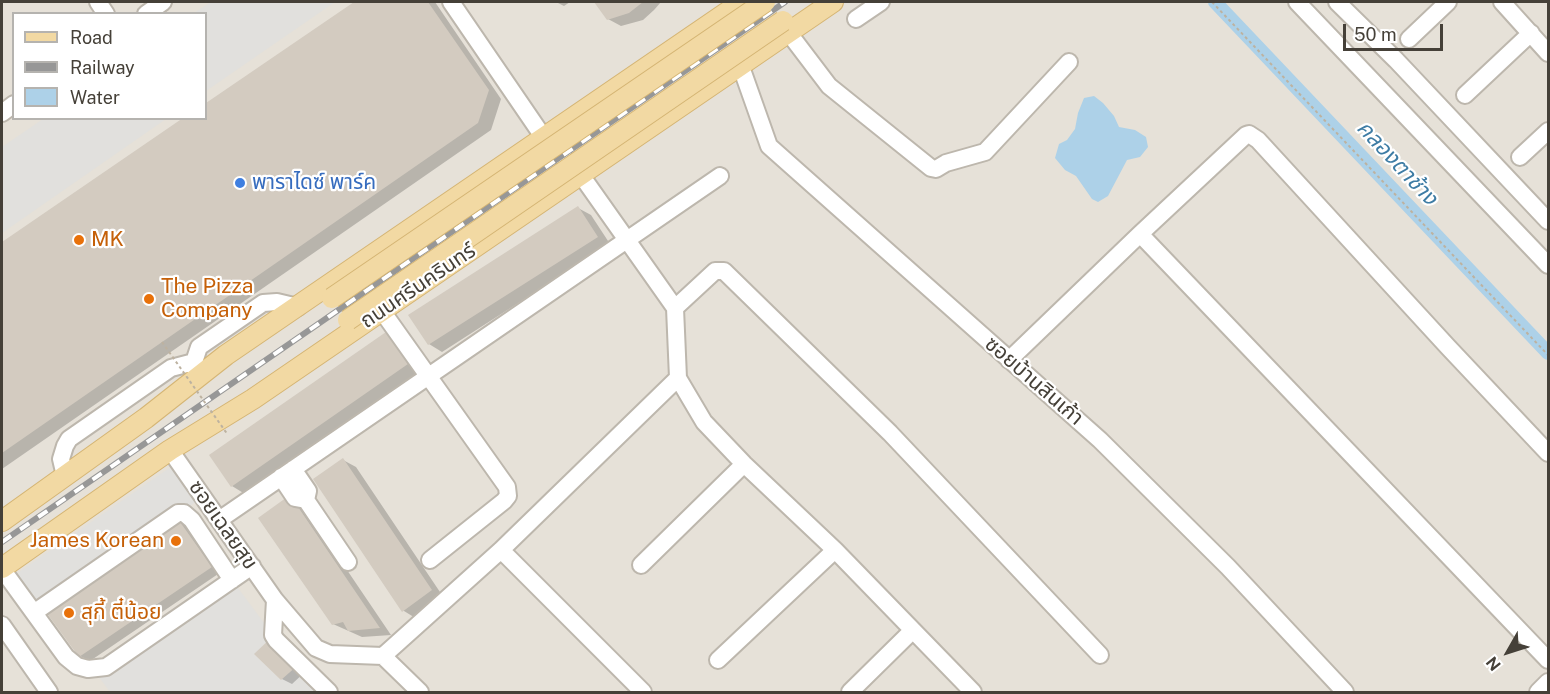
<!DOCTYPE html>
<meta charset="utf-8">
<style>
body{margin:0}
#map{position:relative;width:1550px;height:694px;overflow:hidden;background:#f2efe9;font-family:"Public Sans",sans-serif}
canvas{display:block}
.frame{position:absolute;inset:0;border:3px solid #454038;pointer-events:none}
.legend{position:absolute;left:12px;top:12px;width:195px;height:108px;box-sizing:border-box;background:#fff;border:2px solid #b5b3af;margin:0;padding:8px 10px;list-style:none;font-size:18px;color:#454038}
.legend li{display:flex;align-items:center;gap:12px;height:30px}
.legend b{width:30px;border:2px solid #b5b3af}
.north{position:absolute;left:1478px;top:622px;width:60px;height:60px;-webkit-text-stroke:4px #fff;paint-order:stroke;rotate:231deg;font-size:16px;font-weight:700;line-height:24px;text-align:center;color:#454038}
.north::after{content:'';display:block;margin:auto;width:21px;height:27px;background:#454038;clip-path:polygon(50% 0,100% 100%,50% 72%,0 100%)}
.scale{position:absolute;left:1343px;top:24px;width:100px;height:27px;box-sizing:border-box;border:3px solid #454038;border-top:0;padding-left:8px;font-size:18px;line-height:21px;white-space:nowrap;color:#454038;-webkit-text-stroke:4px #fff;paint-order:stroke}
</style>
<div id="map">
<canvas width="1550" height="694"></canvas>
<div class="frame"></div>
<ul class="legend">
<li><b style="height:8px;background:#f2d9a3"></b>Road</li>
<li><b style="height:8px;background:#979797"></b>Railway</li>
<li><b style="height:16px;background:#add1e8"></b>Water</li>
</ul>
<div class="north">N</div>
<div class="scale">50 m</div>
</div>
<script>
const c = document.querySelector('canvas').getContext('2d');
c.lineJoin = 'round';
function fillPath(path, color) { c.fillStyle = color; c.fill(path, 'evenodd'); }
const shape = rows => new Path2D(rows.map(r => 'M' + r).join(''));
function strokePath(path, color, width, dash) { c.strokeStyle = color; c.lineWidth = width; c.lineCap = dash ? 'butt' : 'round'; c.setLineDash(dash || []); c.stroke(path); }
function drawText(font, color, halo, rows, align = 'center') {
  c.font = font + ' "Public Sans","Noto Sans Thai",sans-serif'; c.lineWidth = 4.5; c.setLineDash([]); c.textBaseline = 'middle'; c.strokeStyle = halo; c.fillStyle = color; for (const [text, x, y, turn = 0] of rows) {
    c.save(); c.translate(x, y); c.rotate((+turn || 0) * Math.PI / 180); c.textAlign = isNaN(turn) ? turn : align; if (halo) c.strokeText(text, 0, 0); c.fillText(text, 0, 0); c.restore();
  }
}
const residential = shape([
 [2,2,1548,2,1548,692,2,692],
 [14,14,206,14,206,118,14,118]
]);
const parking = shape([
 [211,2,335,2,206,91,206,14,194,13],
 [43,119,43,118,166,119,2,233,2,147],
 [178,462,203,497,35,612,9,579],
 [232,580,273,635,255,655,281,680,298,665,327,692,110,692,93,669]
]);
const water = shape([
 [1094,96,1103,103,1114,116,1119,127,1135,130,1146,137,1148,147,1140,157,1127,160,1108,196,1098,202,1092,199,1076,176,1065,170,1055,158,1059,144,1067,140,1075,129,1078,113,1084,98]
]);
const shadow = shape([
 [356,2,435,2,501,99,491,130,2,469,2,244,185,118,206,118,206,105],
 [556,2,570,2,564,6],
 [596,2,661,2,654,10,643,20,621,26,608,19],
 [578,208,591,215,610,244,442,352,429,344],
 [386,334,399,342,420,372,245,494,232,486],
 [343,460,356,467,444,598,417,619,404,611,315,480],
 [303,505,391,635,362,637,333,624,260,519],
 [178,521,188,527,221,572,90,661,80,656],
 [257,654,306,671,292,684,282,679]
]);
const canal = shape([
 [1215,2,1548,353]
]);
const building = shape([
 [354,2,428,2,489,90,478,123,2,453,2,242,183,118,206,118,206,103],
 [594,2,643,2,629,13,607,20],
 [578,206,598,237,428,345,408,315],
 [386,332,408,364,231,487,209,455],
 [343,458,432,590,402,612,313,479],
 [290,495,380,628,348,631,343,622,332,625,258,518],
 [178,519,212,567,79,657,46,612],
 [271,638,298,665,281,680,254,654]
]);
const path = shape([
 [1212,2,1548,355]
]);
const minor = shape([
 [98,2,106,14],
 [451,2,544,138,581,175,675,308,678,378,704,422,744,464,835,550,973,692],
 [1297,2,1548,265],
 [1337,2,1396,60,1548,221],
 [1502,2,1548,53],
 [146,14,163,2],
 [856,19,881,2],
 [788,32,829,86,931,168,936,169,946,163,985,152,1069,62],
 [1409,39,1448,2],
 [740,64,769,146,1100,440,1228,567,1345,692],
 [1465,95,1531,33],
 [2,113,14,104],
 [1520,157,1548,131],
 [1140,234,1548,660],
 [675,308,715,271,724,271,890,433,1100,655],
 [382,311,507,487,508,496,504,501,430,560],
 [1009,360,1140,234,1246,135,1249,134,1258,140,1448,347,1548,453],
 [196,372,194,362,199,347,263,303,277,302,298,307],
 [170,450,275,600,316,648,330,654,383,656,501,550,678,378],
 [293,469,308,491,306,500],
 [65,476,61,459,65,446,69,439,171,368,194,362],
 [281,477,295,498,306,500,348,562],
 [219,520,720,176],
 [501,550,643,692],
 [641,565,744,464],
 [2,569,66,657,77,666,88,669,106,667,252,566],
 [275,600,273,635,276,640,329,692],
 [35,612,178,513,184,513,192,520,232,580],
 [2,625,49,692],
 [383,656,420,692],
 [718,660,835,550],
 [850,692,912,631],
 [1538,692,1548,682]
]);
const major = shape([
 [2,521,146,418,226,355,742,2],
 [2,568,170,450,253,399,833,2]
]);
const rail = shape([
 [2,542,785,2]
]);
const pathBridge = shape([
 [162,342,228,435]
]);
const majorBridge = shape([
 [332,298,765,2],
 [348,320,783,21]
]);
const markers = [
 [240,183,6,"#3f7fe0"],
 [79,240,6,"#e8710a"],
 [149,299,6,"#e8710a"],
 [176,541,6,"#e8710a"],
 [69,613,6,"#e8710a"]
];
const shopNames = [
 ["พาราไดซ์ พาร์ค",252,183]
];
const foodNames = [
 ["MK",91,240],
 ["The Pizza",161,287],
 ["Company",161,311],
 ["James Korean",164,541,"right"],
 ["สุกี้ ตี๋น้อย",81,613]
];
const streetNames = [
 ["ถนนศรีนครินทร์",418,286,-34],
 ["ซอยบ้านสินเก้า",1034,381,41],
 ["ซอยเฉลยสุข",223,525,55]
];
const waterNames = [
 ["คลองตาช้าง",1397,163,47]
];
fillPath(residential, '#e6e1d8');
fillPath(parking, '#e1e0dd');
fillPath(water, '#add1e8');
fillPath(shadow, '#0003');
strokePath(canal, '#add1e8', 14);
fillPath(building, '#d3cbc0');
strokePath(minor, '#bdb7ad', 20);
strokePath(major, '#d5b574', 22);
strokePath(path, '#bdb2a0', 2, [3, 3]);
strokePath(minor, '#fff', 16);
strokePath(major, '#f2d9a3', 20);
strokePath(rail, '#979797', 6);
strokePath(rail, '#fff', 4, [11]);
strokePath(majorBridge, '#d5b574', 22, []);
strokePath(pathBridge, '#bdb2a0', 2, [3, 3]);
strokePath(majorBridge, '#f2d9a3', 20);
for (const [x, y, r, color] of markers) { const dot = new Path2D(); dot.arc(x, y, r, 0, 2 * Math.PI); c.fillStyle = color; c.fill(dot); strokePath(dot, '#fff', 2); }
drawText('21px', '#366cbe', '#fff', shopNames, 'left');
drawText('21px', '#c56008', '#fff', foodNames, 'left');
drawText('21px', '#454038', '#fff', streetNames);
drawText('italic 22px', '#3e7ca4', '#fff', waterNames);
</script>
